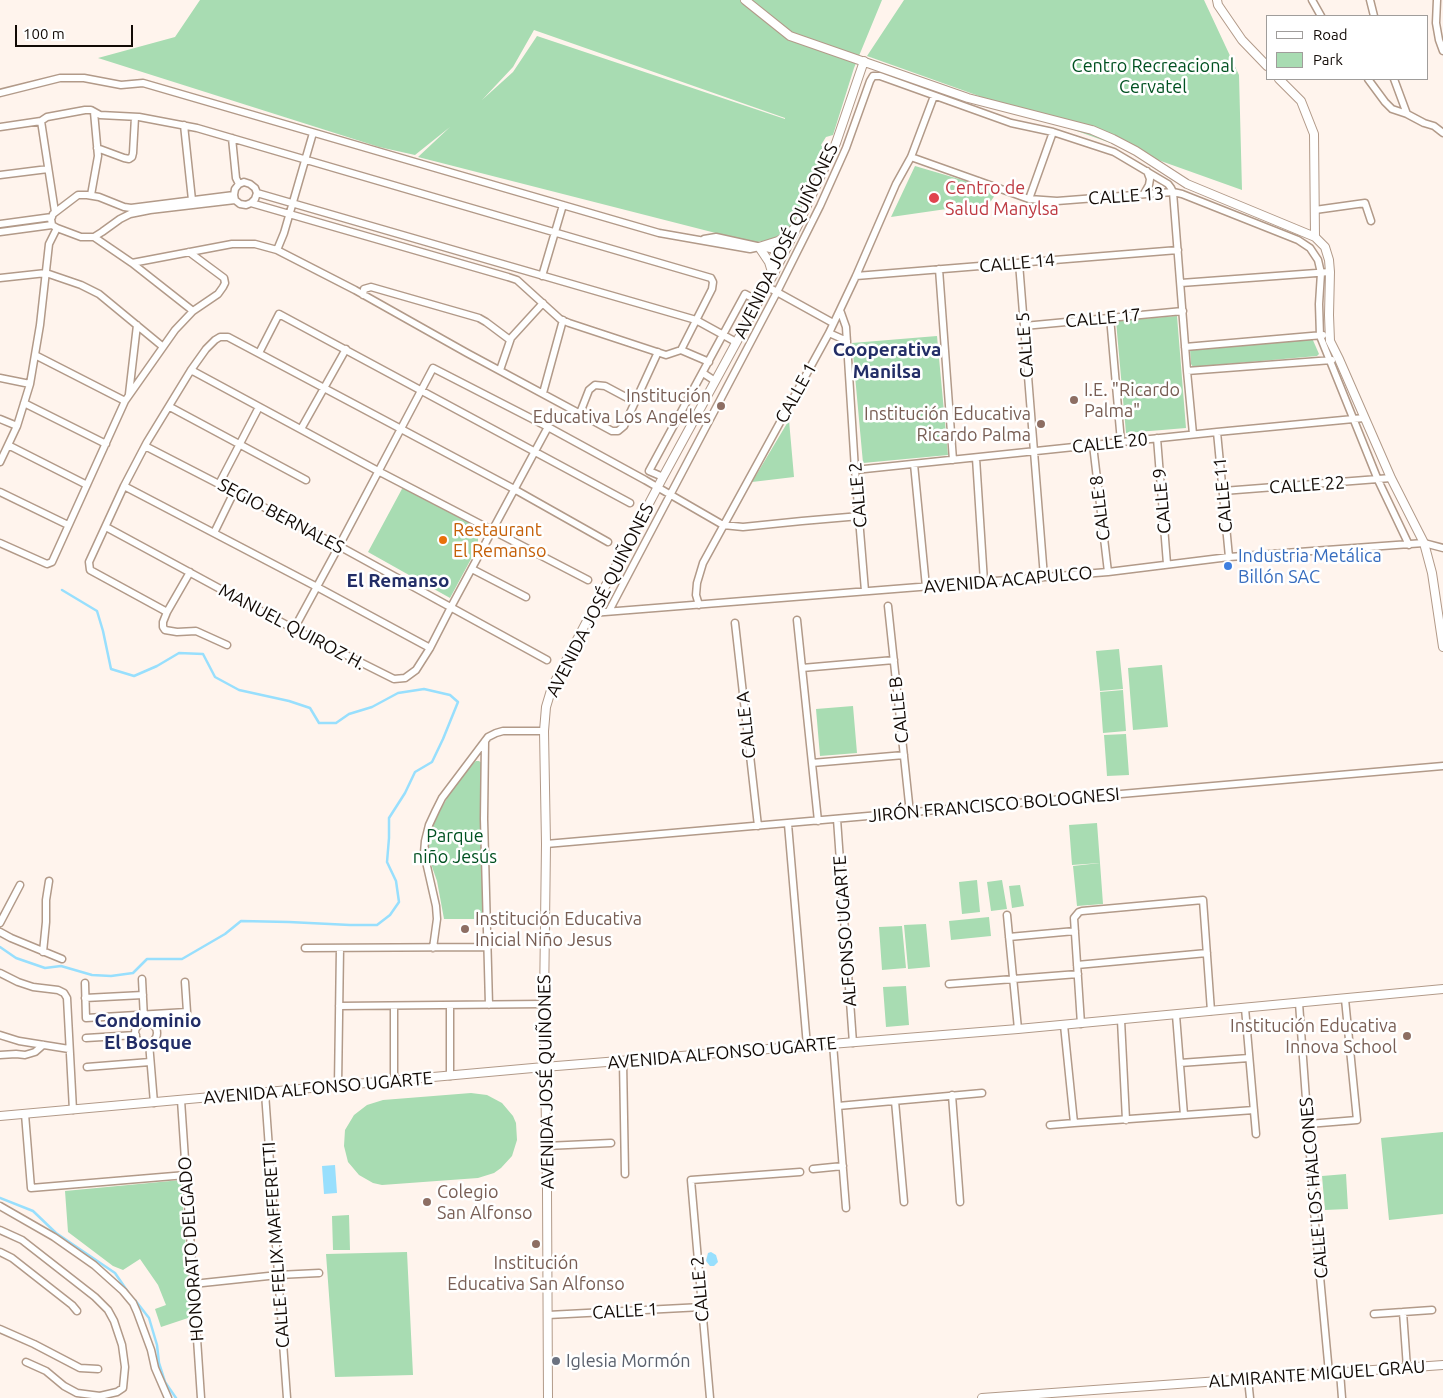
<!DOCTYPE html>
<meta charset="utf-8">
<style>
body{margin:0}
#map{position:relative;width:1443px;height:1398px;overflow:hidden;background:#fff4ed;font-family:Ubuntu,sans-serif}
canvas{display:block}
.legend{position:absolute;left:1266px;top:15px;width:162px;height:65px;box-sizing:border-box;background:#fff;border:1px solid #a09d9b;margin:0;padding:6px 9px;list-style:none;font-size:15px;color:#120a05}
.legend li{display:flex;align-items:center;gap:10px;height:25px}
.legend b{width:25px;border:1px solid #a09d9b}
.scale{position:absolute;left:15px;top:25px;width:118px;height:22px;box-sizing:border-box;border:2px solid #120a05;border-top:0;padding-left:6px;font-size:15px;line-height:18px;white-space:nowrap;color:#120a05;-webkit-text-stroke:4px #fff;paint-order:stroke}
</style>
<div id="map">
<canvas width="1443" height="1398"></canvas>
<ul class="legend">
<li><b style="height:6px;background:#fff"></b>Road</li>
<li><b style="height:14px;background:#a8dcb2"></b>Park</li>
</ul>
<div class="scale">100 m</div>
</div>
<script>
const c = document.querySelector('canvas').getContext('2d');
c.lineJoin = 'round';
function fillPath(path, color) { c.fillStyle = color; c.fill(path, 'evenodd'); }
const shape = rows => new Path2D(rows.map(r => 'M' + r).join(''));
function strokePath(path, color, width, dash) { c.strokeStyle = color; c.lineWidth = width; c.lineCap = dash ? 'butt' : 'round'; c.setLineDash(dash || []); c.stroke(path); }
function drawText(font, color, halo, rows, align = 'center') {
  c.font = font + ' Ubuntu,sans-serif'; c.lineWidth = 5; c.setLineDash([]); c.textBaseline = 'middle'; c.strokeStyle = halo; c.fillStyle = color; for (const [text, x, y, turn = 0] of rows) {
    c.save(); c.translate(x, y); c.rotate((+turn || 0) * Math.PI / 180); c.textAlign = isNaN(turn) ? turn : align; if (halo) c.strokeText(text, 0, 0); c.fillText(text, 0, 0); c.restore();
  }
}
const green = shape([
 [200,0,882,0,854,68,833,135,826,137,821,145,825,151,792,226,782,234,769,240,757,242,747,241,418,157,450,127,415,155,379,147,98,58,175,37],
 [534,30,785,118,785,119,537,36,513,72,482,100,513,67],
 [904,0,1204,0,1239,75,1242,190,867,56],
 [915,166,993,189,995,195,991,201,988,203,891,217],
 [1177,316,1186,428,1126,433,1116,321],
 [937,336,948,455,863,463,852,343],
 [1312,338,1319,354,1317,356,1193,367,1191,364,1190,349],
 [789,420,794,477,752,482],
 [403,487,481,529,478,538,478,546,450,598,368,552],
 [1119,649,1123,689,1100,691,1096,651],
 [1162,665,1168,727,1133,730,1128,668],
 [1123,690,1126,731,1103,733,1100,692],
 [853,706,857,753,820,756,816,709],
 [1126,734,1129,775,1107,776,1104,735],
 [476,761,479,761,483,764,484,919,444,919,437,881,429,858,428,844,432,825,450,793,470,766],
 [1097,823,1100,863,1072,865,1069,825],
 [1100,863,1103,904,1077,906,1073,866],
 [977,880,980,912,962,914,959,882],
 [1002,880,1007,909,991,911,987,882],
 [1020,885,1024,906,1012,908,1009,886],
 [989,917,991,936,951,940,949,921],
 [926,924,930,967,908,969,904,925],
 [902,926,906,968,882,970,879,927],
 [906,986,909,1025,886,1027,883,987],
 [471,1093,487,1095,502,1103,513,1116,516,1123,517,1140,512,1156,501,1168,494,1173,478,1178,382,1185,373,1183,359,1175,348,1162,344,1146,345,1130,354,1115,367,1105,383,1100],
 [1443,1132,1443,1214,1389,1220,1381,1138],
 [1346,1174,1348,1209,1325,1210,1322,1176],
 [181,1180,191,1317,161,1327,155,1309,166,1305,158,1285,140,1259,123,1270,113,1266,68,1232,65,1191],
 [349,1215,350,1250,333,1250,332,1216],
 [407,1252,413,1375,335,1377,326,1254]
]);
const water = shape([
 [335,1165,337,1193,324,1194,322,1166],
 [711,1252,716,1255,718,1262,714,1266,710,1266,706,1261,708,1253]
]);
const stream = shape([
 [0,947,16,958,45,968,61,966,92,975,111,976,133,973,147,959,182,959,225,934,241,921,289,922,350,925,377,925,390,915,399,902,396,881,387,862,389,838,389,818,405,793,415,772,432,762,443,739,458,702,450,695,424,689,398,693,372,707,349,714,336,723,319,723,310,708,289,701,239,690,215,677,203,654,179,653,157,666,134,676,111,669,103,631,97,611,62,590],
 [0,1198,33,1211,56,1233,115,1273,128,1292],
 [135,1300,149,1318,157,1345,159,1363,165,1382,176,1398]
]);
const minor = shape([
 [1312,0,1321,16],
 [1370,0,1374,16],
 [1437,0,1436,23,1439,40,1443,51],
 [1368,79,1385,102,1392,109,1407,114,1424,123,1434,126,1443,133],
 [1394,79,1407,114],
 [0,93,60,78,84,78,121,85,143,83,659,233,750,249,759,247],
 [41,121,55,212],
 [184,125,192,200],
 [0,127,41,121,47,117,85,110,91,110,100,115,139,117,197,128,711,278,713,282,712,289,681,350],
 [232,138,236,178,239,184],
 [97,148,124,158,129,159,132,157,133,153,135,117],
 [911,157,1029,199,1057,201,1173,192,1182,194,1298,240,1310,248,1318,260,1321,273,1319,304,1320,336,1378,480,1409,545],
 [0,175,48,169],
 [257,193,696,320,736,342],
 [1144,194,1149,185,1150,179,1147,171],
 [91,195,98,156,94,112],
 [234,195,131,208,124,207,99,197,87,195,78,195,53,214,51,219,52,225,57,228,81,237,94,237,102,232,120,219,130,214,150,210,235,200],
 [1029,199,1053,132],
 [251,203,255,199,257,193,255,188,250,184,244,182,239,184,235,189,234,195,235,200,240,204,246,205,251,203,508,277,517,280,560,319,569,323,666,355,681,350,709,362],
 [1315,210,1365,203,1371,221],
 [0,224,52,217],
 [0,232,52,225],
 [94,237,132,263,193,311],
 [704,239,716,237,784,252],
 [277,250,284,233,313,133],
 [132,263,232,244,255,244,277,250,355,290,467,353,612,431,618,431,624,426,658,352],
 [1019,263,1044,577],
 [939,269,953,460],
 [542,276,563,205],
 [856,276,1178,250],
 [0,278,46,273,81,285,99,294,162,346],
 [1181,283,1330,272],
 [766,286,833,323],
 [363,295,364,289,371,287,479,318,486,322,510,340],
 [840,310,846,327,855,470,865,591],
 [1110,317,1121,442],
 [1024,326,1183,311],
 [829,333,847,341],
 [1185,347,1323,335],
 [259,353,279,314,630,503],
 [35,355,125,401],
 [191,370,378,471,588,580],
 [500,370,511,338,543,303],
 [1187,371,1332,360],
 [703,373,715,381],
 [0,378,30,384],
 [543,393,563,320],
 [129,394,137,325],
 [24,403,106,444],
 [170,407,306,480],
 [580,413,589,390,595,385,605,386,635,402],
 [0,419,17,426],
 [301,429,346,349],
 [1217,432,1229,557],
 [1157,438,1167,564],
 [8,445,87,485],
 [1093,445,1108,572],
 [145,446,339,546,547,660],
 [976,458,984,582],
 [0,462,17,426,30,384,40,325,49,244,57,228],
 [914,464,926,587],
 [855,470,1217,432,1364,418],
 [663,477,649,471,745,294,758,301],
 [219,484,259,407],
 [124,486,317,587,430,648],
 [1223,491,1391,478],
 [0,492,68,525],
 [106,527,294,629,394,679,405,678,416,670,430,648,451,607,548,427],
 [214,533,234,492],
 [0,543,47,564,52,562,125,401,175,330,193,311,218,294,223,287,225,283,224,278,189,252],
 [472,569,526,597],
 [190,572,167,612,163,622,163,627,165,630,177,632,196,631,227,645],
 [699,605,696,595,697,583,703,563,829,333,856,276,896,184,911,157,934,96],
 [888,606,910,813],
 [609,611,777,292,820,206,846,148,870,81,873,76,880,76,1011,123,1053,132,1114,152,1168,184,1171,188,1173,192,1187,371,1193,434],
 [167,612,90,570,89,562,124,486,147,442,191,370,206,349,215,340,220,337,228,337,514,489,608,542],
 [592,613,1108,572,1229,557,1424,543,1443,548],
 [797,620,818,821],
 [735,623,758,826],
 [294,629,339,546,433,368,548,427,645,480,723,525,743,527,802,521,860,516],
 [802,668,894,660],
 [485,741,484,819,489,1005],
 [812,763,904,755],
 [837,819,853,1043],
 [788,824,807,1046],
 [546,844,1443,766],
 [1007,915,1018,1029],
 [0,923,20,885],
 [0,932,11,938,62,959],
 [1009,937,1075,931],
 [305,948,488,947],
 [433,948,437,919,436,906,424,853,425,841,429,825,436,810,442,798,488,737,496,733,503,731,544,731],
 [43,952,46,922,46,900,49,881],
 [1077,965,1207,953],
 [0,973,18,982,33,987,58,990,64,993,67,998,73,1110],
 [142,979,144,1019],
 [85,983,86,1018,187,1012,185,982],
 [949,984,1078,974],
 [85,998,143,995],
 [1299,1003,1315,1223,1329,1373],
 [339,1006,544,1004],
 [394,1006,394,1081],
 [1245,1008,1256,1134],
 [1176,1015,1184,1115],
 [1121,1020,1126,1120],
 '135 1033a11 11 0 1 1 22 0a11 11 0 1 1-22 0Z',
 [1081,1024,1074,918,1079,912,1082,911,1203,900,1211,1011],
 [1064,1025,1074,1123,1254,1110],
 [0,1035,19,1041,69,1049],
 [86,1038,136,1035],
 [149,1043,154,1103],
 [833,1044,846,1208],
 [0,1055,16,1054,25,1055,35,1052,43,1045],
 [623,1061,625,1174],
 [1180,1063,1249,1058],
 [87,1067,150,1062],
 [450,1076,450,1005],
 [338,1086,340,948],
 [265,1093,287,1398],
 [952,1095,960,1202],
 [181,1100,201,1398],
 [895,1101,904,1202],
 [838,1106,982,1093],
 [25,1114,31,1188,186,1175],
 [1308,1124,1357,1120,1345,999],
 [1050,1125,1074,1123],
 [546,1146,611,1143],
 [813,1169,843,1166],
 [0,1206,54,1237,94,1265,123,1291,133,1303,137,1312,151,1350,155,1368,168,1398],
 [0,1230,22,1240,95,1297,108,1310,114,1321,122,1345,125,1367,123,1388,117,1392,100,1396,77,1393,64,1386,46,1371,26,1362],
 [0,1252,12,1258,72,1305,77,1311],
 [193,1284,278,1275,319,1273],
 [1403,1312,1407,1368],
 [1374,1314,1432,1310],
 [548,1315,702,1307],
 [0,1329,34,1344,80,1368,98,1369],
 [1340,1372,1342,1398],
 [1248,1379,1250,1398],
 [710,1398,691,1180,800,1172]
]);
const tertiary = shape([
 [745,0,790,36,968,98,1092,130,1113,139,1136,151,1187,184,1315,237,1325,247,1329,260,1330,272,1329,315,1330,341,1339,359,1391,478,1424,543,1432,573,1443,647],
 [1217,0,1218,5,1242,40,1267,66],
 [1279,79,1301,101,1314,134,1315,237],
 [773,275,769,262,759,247,778,241,785,237,795,228],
 [0,1116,544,1067,1018,1029,1443,989],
 [548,1398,547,1190,544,1004,546,844,544,731,546,707,552,687,663,477,773,275,798,225,836,143,864,61],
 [982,1398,1443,1365]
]);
const markers = [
 [934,198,6,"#e0444e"],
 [1074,400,5,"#8d6e63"],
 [721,406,5,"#8d6e63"],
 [1041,424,5,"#8d6e63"],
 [443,540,5,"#e8710a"],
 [1228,566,5,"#3f7fe0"],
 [465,929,5,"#8d6e63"],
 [1407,1036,5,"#8d6e63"],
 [427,1202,5,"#8d6e63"],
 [536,1244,5,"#8d6e63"],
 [556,1361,5,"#6b7280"]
];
const parkNames = [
 ["Centro Recreacional",1153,66],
 ["Cervatel",1153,87],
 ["Parque",455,836],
 ["niño Jesús",455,857]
];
const healthNames = [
 ["Centro de",945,188],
 ["Salud Manylsa",945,209]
];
const streetNames = [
 ["CALLE 13",1126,196,-4],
 ["AVENIDA JOSÉ QUIÑONES",786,241,-64],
 ["CALLE 14",1017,263,-5],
 ["CALLE 17",1103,318,-5],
 ["CALLE 5",1025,345,-94],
 ["CALLE 1",796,393,-61],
 ["CALLE 20",1110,443,-6],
 ["CALLE 22",1307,485,-4],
 ["CALLE 2",858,495,-95],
 ["CALLE 11",1223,495,-95],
 ["CALLE 9",1162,501,-95],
 ["CALLE 8",1100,508,-97],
 ["SEGIO BERNALES",281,516,28],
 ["AVENIDA ACAPULCO",1008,580,-5],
 ["AVENIDA JOSÉ QUIÑONES",600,600,-63],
 ["MANUEL QUIROZ H.",292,627,28],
 ["CALLE B",899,710,-96],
 ["CALLE A",746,725,-96],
 ["JIRÓN FRANCISCO BOLOGNESI",994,805,-5],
 ["ALFONSO UGARTE",845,931,-94],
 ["AVENIDA ALFONSO UGARTE",722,1053,-5],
 ["AVENIDA JOSÉ QUIÑONES",546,1082,-91],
 ["AVENIDA ALFONSO UGARTE",318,1088,-5],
 ["CALLE LOS HALCONES",1314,1188,-95],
 ["CALLE FELIX MAFFERETTI",276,1245,-94],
 ["HONORATO DELGADO",191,1249,-94],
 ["CALLE 2",700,1289,-95],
 ["CALLE 1",625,1311,-3],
 ["ALMIRANTE MIGUEL GRAU",1317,1374,-4]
];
const educationNames = [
 ["I.E. \"Ricardo",1084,390],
 ["Palma\"",1084,411],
 ["Institución",711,396,"right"],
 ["Educativa Los Angeles",711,417,"right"],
 ["Institución Educativa",1031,414,"right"],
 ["Ricardo Palma",1031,435,"right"],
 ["Institución Educativa",475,919],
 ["Inicial Niño Jesus",475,940],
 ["Institución Educativa",1397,1026,"right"],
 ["Innova School",1397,1047,"right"],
 ["Colegio",437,1192],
 ["San Alfonso",437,1213],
 ["Institución",536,1263,"center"],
 ["Educativa San Alfonso",536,1284,"center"]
];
const foodNames = [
 ["Restaurant",453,530],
 ["El Remanso",453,551]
];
const shopNames = [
 ["Industria Metálica",1238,556],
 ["Billón SAC",1238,577]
];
const worshipNames = [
 ["Iglesia Mormón",566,1361]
];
const neighbourhoodNames = [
 ["Cooperativa",887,350],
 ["Manilsa",887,372],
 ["El Remanso",398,581],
 ["Condominio",148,1021],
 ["El Bosque",148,1043]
];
fillPath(green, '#a8dcb2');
fillPath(water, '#98dffd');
strokePath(stream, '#98dffd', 2.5);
strokePath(minor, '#b29a89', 9);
strokePath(tertiary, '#b29a89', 10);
strokePath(minor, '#fff', 6);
strokePath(tertiary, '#fff', 8);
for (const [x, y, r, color] of markers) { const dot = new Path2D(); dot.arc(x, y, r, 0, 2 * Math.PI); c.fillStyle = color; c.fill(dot); strokePath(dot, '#fff', 2); }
drawText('18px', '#005121', '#fff', parkNames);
drawText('18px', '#be3a42', '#fff', healthNames, 'left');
drawText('18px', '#120a05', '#fff', streetNames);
drawText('18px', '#785e54', '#fff', educationNames, 'left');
drawText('18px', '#c56008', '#fff', foodNames, 'left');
drawText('18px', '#366cbe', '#fff', shopNames, 'left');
drawText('18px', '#5b616d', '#fff', worshipNames, 'left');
drawText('bold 19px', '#222d66', '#fff', neighbourhoodNames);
</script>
